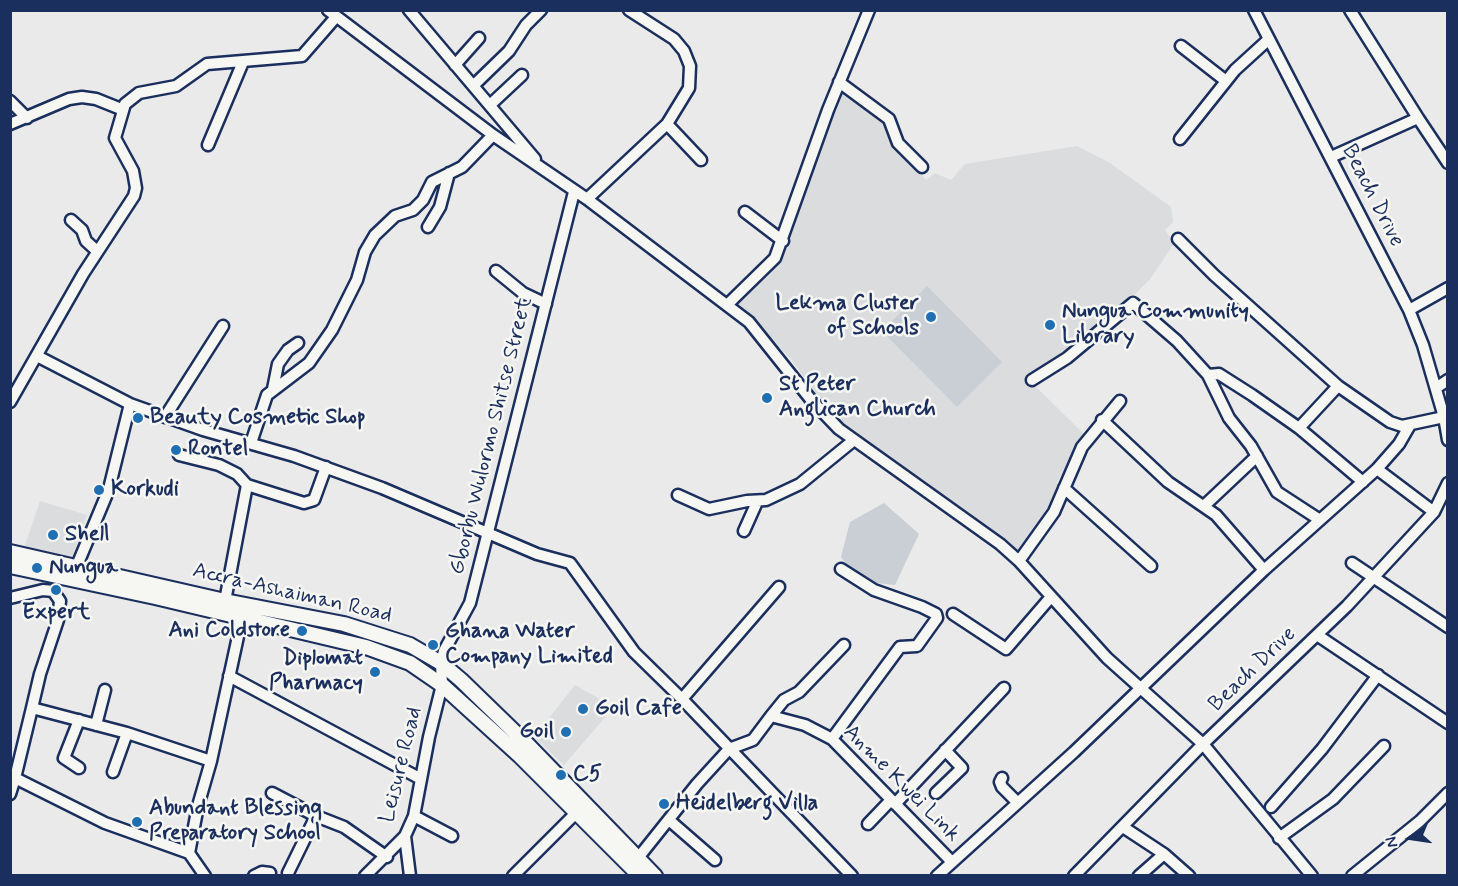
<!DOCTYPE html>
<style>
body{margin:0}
#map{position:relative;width:1458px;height:886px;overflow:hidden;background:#e9eae9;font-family:Mynerve,sans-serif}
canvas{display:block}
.frame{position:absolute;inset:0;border:12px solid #1b2f5e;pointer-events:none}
.north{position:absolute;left:1380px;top:808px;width:60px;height:60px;-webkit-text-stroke:4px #f6f6f2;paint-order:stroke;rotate:257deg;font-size:16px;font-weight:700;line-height:24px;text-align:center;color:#1b2f5e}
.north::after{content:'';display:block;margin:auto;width:21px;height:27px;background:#1b2f5e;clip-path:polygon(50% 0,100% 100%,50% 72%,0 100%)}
</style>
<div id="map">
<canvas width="1458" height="886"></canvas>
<div class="frame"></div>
<div class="north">N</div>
</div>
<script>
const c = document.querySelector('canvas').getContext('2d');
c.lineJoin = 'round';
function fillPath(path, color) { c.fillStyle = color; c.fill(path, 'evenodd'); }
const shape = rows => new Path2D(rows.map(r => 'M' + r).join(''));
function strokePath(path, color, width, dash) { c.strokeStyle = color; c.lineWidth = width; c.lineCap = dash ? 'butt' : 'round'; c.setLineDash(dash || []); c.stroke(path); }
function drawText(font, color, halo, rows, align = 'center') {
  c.font = font + ' Mynerve,sans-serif'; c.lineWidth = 5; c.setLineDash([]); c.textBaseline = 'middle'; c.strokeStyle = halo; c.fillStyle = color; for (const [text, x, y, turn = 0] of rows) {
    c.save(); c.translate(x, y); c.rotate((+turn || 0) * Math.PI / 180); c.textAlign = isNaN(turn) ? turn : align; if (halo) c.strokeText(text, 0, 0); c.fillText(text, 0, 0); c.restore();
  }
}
const built = shape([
 [840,94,852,95,888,128,891,139,926,180,935,173,951,180,965,164,1077,146,1110,163,1171,207,1173,222,1165,230,1174,244,1150,279,1100,330,1046,373,1035,386,1084,434,1057,482,1056,506,1018,552,936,490,863,443,827,410,792,360,736,304,769,274,785,246],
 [40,501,87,515,71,560,24,548],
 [575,685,614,707,564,765,534,737]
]);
const green = shape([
 [927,286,1002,362,957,407,882,331],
 [884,503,919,534,895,585,858,581,841,557,850,522]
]);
const minor = shape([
 [328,10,493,135,587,199,749,322,812,401,839,429,1000,544,1019,561,1107,658,1203,744,1312,876],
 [409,10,535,159],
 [1254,10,1409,310,1423,345,1444,417,1448,440],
 [1181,46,1226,81],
 [455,65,479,38],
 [839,82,889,119,898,143,922,167],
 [474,85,509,51,526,25,541,10],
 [10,101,27,118],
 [491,104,522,75],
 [1418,118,1448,163],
 [10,124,69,99,82,97,96,99,121,109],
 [667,124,701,160],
 [1180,139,1235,70,1269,39],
 [208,145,243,62],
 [1331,157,1418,118,1350,10],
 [587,199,667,124,689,88,690,66,684,51,674,39,629,10],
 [745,212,783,241],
 [71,220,82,230,86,241,97,251],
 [428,227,440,207,449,173],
 [1178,239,1214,275,1338,386,1390,422,1402,426,1444,417],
 [496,271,523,293,546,304],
 [728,304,775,258,828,110,869,10],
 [1409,310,1448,288],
 [37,356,130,404,203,430,294,456,382,488,537,554,570,563,634,652,682,699],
 [1208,375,1219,374,1252,395,1299,428,1363,482],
 [1032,380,1067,358,1133,303,1177,341,1208,375,1229,418,1251,446,1277,492,1320,520],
 [1436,388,1448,380],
 [273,389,278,364,288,350,298,343],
 [10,402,83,274,134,196,136,188,133,171,115,138,125,104,139,93,176,86,207,64,302,56,336,17],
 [165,417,223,326],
 [1102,420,1168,482,1216,515,1264,570],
 [1299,428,1338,386],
 [251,443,267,395,309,363,332,330,357,280,365,252,375,235,395,216,413,210,423,200,432,182,462,167,493,135],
 [179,455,219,465,237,474,247,485,304,503,314,500,326,467],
 [1377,469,1434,512],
 [1064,488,1151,566],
 [678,495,709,509,747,501,766,500,800,484,854,440],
 [1205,505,1257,456],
 [744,531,757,502],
 [1019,561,1054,512,1082,447,1120,401],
 [1352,563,1448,627],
 [76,568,109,489,130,404],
 [779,587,682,699,852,876],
 [10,598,43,590,53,591,60,601,58,620,40,674,32,708],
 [225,601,247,485],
 [953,614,1006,649,1050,598],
 [1317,635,1448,723],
 [229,676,421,779],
 [771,716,784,700,799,692,844,645],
 [96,725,105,690],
 [832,739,900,647,917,646,937,618,936,614,922,607,874,590,841,569],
 [211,761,242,618],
 [79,768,64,758,79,720],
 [113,772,127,733],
 [1002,778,1000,782,1002,787,1017,802],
 [272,793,316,816,344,827,387,857],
 [936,793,962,768,945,750],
 [10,794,15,778],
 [895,804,1004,688],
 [1271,807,1322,749,1378,675],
 [414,816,452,836],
 [669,820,715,860],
 [868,824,891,800],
 [1123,827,1164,854,1189,876],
 [405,836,410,876],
 [1279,838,1333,799,1384,746],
 [189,853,198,806,211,761,127,733,32,708,15,778,105,823,189,853,205,876],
 [638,858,697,784,729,749,753,740,771,716,805,725,832,739,952,862],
 [288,873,316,816],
 [254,876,262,872,270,873],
 [365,876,405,836,414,816,429,737,442,685,441,663,444,651,470,603,574,192],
 [513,876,576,813],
 [937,876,1074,752,1264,570,1377,469,1399,444,1410,425],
 [1074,876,1203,744,1347,606,1434,512,1448,483],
 [1139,876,1164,854],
 [1352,876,1420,821,1448,793]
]);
const major = shape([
 [10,552,225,601,344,624,410,645,441,663,461,680,528,745,655,876],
 [10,566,155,597,366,647,410,663,442,685,519,755,640,876]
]);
const markers = [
 [931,317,6,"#1f6fb2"],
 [1050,325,6,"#1f6fb2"],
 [767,398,6,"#1f6fb2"],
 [138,418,6,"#1f6fb2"],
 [176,450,6,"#1f6fb2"],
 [99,490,6,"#1f6fb2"],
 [53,535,6,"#1f6fb2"],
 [37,568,6,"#1f6fb2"],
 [56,590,6,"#1f6fb2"],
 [302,631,6,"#1f6fb2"],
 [433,645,6,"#1f6fb2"],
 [375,672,6,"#1f6fb2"],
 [583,709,6,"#1f6fb2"],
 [566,732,6,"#1f6fb2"],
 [561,775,6,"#1f6fb2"],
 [664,804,6,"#1f6fb2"],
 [137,822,6,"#1f6fb2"]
];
const streetNames = [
 ["Beach Drive",1372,196,63],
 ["Gborbu Wulormo Shitse Street",492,436,-76],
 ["Accra-Ashaiman Road",292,594,13],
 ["Beach Drive",1253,670,-44],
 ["Leisure Road",402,765,-76],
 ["Anme Kwei Link",901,784,45]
];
const poiNames = [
 ["Lekma Cluster",919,304,"right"],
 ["of Schools",919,329,"right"],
 ["Nungua Community",1062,312],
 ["Library",1062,337],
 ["St Peter",779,385],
 ["Anglican Church",779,410],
 ["Beauty Cosmetic Shop",150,418],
 ["Rontel",188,450],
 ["Korkudi",111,490],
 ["Shell",65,535],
 ["Nungua",49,568],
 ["Expert",56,613,"center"],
 ["Ani Coldstore",290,631,"right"],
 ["Ghana Water",445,632],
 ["Company Limited",445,657],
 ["Diplomat",363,659,"right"],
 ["Pharmacy",363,684,"right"],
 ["Goil Cafe",595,709],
 ["Goil",554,732,"right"],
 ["C5",573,775],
 ["Heidelberg Villa",676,804],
 ["Abundant Blessing",149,809],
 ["Preparatory School",149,834]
];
fillPath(built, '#dadcde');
fillPath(green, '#caced5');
strokePath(minor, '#1b2f5e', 15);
strokePath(major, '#1b2f5e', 18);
strokePath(minor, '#f6f6f2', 10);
strokePath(major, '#f6f6f2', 14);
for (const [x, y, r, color] of markers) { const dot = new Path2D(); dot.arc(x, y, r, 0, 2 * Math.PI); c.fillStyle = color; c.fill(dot); strokePath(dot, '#f6f6f2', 2); }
drawText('22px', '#1b2f5e', '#f6f6f2', streetNames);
drawText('bold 22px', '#1b2f5e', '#f6f6f2', poiNames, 'left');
</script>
